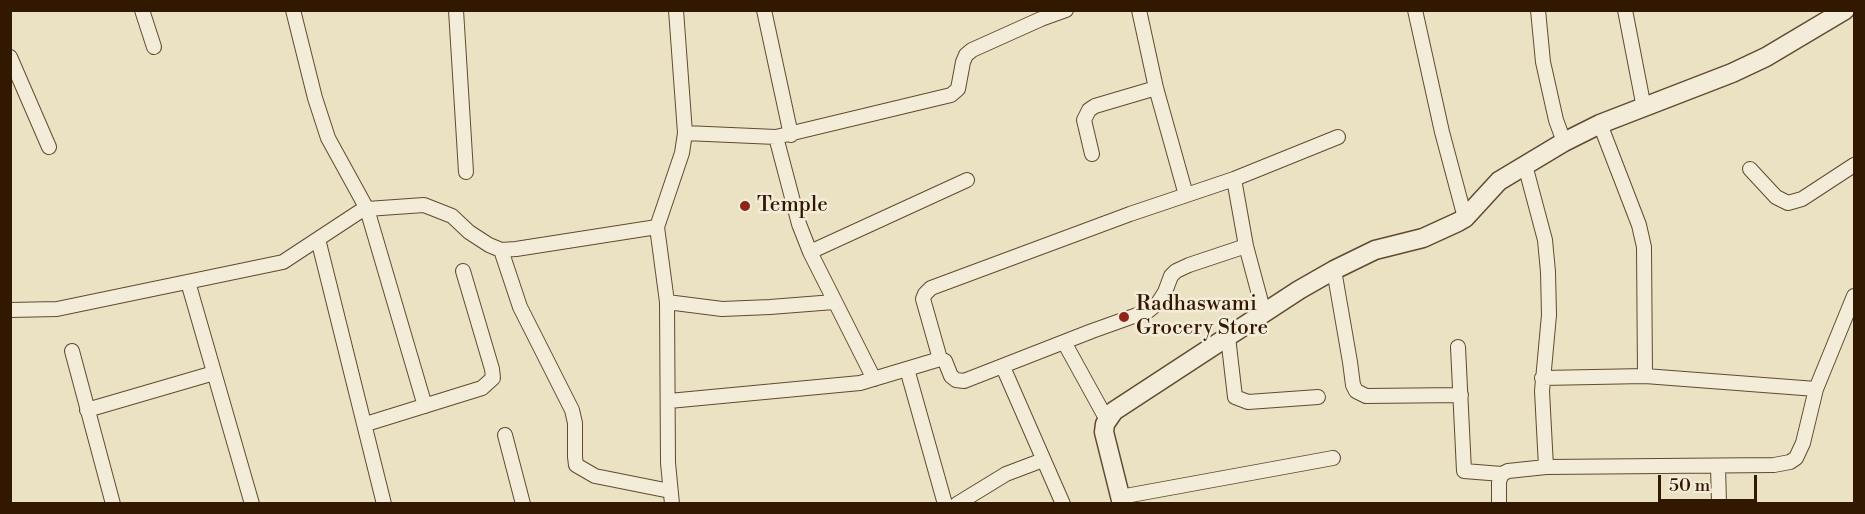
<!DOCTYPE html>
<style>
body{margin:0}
#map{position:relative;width:1865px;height:514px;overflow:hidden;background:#ebe2c4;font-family:"Libre Bodoni",serif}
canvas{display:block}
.frame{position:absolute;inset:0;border:12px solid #331800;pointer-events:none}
.scale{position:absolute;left:1658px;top:475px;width:99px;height:27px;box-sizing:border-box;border:3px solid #331800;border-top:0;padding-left:8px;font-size:18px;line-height:21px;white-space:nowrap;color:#331800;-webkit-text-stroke:4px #f2ecd9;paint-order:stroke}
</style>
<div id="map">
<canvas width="1865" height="514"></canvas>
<div class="frame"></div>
<div class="scale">50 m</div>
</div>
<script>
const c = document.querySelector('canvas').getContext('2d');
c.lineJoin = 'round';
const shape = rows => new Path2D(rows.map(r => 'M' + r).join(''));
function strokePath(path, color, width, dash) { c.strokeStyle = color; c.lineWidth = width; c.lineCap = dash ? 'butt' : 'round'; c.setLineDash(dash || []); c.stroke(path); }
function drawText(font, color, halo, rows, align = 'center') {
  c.font = font + ' "Libre Bodoni",serif'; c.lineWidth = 5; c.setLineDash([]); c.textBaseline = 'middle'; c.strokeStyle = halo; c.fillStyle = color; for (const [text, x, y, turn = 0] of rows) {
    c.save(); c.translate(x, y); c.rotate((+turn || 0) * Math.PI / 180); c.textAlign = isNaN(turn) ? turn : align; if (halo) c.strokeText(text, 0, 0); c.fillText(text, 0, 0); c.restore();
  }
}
const minor = shape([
 [142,10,154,47],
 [293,10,315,98,328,138,367,209,425,406],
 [456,10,466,172],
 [764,10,791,135],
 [1139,10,1156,88,1186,195],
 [1415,10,1442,132,1465,218],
 [1538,10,1543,62,1556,120,1564,142],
 [1625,10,1644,108],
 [10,57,49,147],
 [1600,124,1639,225,1644,247,1645,376],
 [685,133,776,137,951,95,958,89,963,62,966,55,972,50,1041,19,1066,10],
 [776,137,799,224,810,252],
 [1092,154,1084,120,1089,110,1095,106,1156,88],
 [1525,165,1545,240,1548,272,1549,315,1542,391,1546,467],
 [1750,169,1776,197,1788,203,1802,199,1854,165],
 [1234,179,1246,246,1264,313],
 [318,239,384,504],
 [501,250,516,249,657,227],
 [1334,270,1350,362,1353,385,1356,391,1366,396,1461,395],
 [188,282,252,504],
 [667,302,722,309,770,307,834,302],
 [10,310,57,309,283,262,359,212,367,209,424,205,452,216,469,232,489,245,501,250,520,307,572,410,575,423,575,457,576,465,595,476,670,491],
 [1228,337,1235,397,1248,402,1318,397],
 [1064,342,1107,420],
 [1458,347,1464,471,1502,474,1508,471,1546,467,1774,465,1790,462,1796,458,1803,443,1816,389,1854,296],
 [72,351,113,504],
 [940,359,923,299,925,294,931,288,1130,214,1234,179,1338,137],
 [1003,367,1063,504],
 [907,369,945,504],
 [1542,378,1645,376,1816,389],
 [874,379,810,252,967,180],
 [669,401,860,383,940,359,945,361,951,376,956,380,964,381,1092,331,1148,311,1158,303,1165,292,1171,276,1176,271,1189,265,1246,246],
 [87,410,214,373],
 [366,424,482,388,493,378,492,369,463,271],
 [505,435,523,504],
 [1718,466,1719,504],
 [1120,497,1333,458],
 [672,504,668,463,667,302,657,227,682,153,685,133,676,10],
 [957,504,1006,474,1043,460],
 [1499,504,1499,481,1502,474]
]);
const tertiary = shape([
 [1122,504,1104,432,1105,424,1114,411,1299,290,1334,270,1375,250,1423,238,1458,222,1465,218,1499,181,1564,142,1600,124,1732,73,1766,57,1845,10]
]);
const markers = [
 [745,206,6,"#8f2418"],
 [1124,317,6,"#8f2418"]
];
const poiNames = [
 ["Temple",757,206],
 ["Radhaswami",1136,305],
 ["Grocery Store",1136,329]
];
strokePath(minor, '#614a31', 16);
strokePath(tertiary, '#614a31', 21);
strokePath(minor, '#f2ecd9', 14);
strokePath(tertiary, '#f2ecd9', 18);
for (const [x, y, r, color] of markers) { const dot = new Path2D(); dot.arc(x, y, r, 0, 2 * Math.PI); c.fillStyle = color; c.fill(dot); strokePath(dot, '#f2ecd9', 2); }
drawText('21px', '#331800', '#f2ecd9', poiNames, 'left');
</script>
